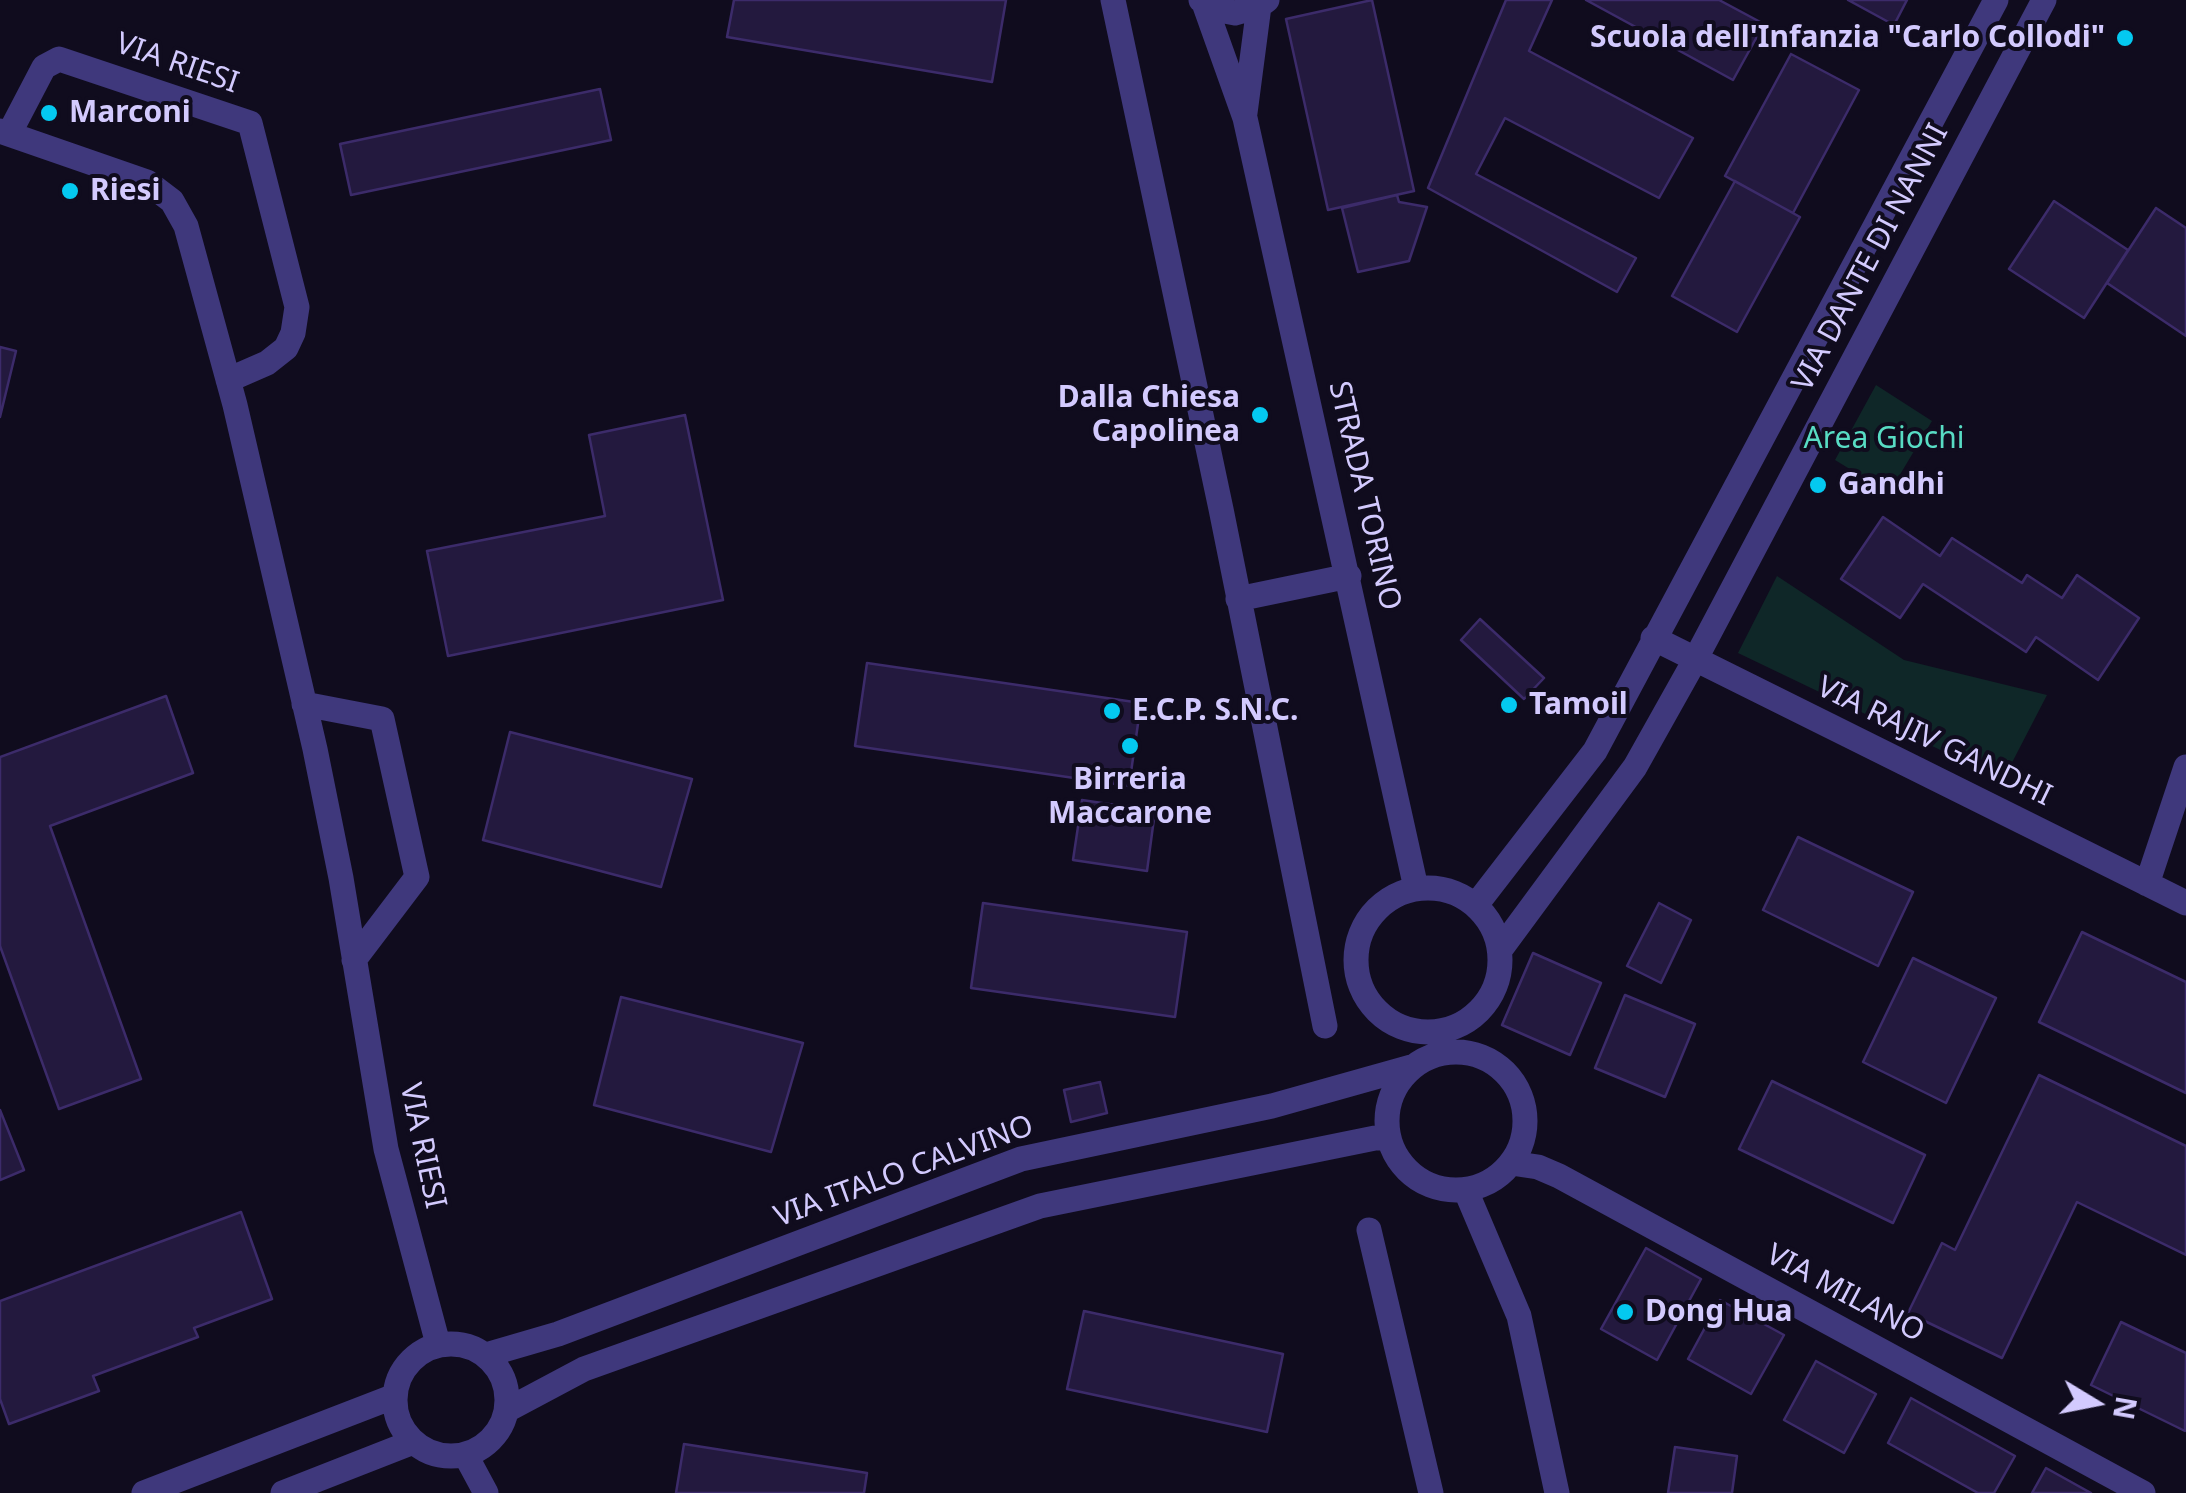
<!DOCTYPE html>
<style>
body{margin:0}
#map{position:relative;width:2186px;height:1493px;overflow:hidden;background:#100c1e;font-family:"Noto Sans",sans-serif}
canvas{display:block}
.north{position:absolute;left:2046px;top:1353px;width:100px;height:100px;-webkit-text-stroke:8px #100c1e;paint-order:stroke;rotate:100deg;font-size:28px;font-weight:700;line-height:40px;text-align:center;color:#d3cafe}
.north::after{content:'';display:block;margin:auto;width:35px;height:45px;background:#d3cafe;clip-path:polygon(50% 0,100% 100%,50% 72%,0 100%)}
</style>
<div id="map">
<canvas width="2186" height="1493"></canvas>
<div class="north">N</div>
</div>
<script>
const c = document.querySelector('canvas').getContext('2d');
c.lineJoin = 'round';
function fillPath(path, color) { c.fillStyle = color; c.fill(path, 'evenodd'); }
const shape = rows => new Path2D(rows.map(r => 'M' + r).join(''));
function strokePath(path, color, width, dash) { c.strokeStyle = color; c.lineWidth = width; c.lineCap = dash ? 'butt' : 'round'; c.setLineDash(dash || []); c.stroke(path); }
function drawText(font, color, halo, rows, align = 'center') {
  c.font = font + ' "Noto Sans",sans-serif'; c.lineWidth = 8; c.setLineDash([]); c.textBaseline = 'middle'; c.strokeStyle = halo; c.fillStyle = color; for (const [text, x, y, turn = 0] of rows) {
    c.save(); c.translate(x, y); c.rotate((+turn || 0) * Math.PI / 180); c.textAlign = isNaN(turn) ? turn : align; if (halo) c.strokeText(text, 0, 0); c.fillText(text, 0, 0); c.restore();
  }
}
const green = shape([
 [1876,385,1932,421,1889,493,1835,460],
 [1777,576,1904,660,2047,695,2003,780,1738,653]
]);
const building = shape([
 [734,0,1006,0,992,82,727,37,734,0],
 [1372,0,1414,191,1328,210,1286,19,1372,0],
 [1506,0,1552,0,1529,51,1693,138,1659,198,1505,118,1476,174,1636,258,1617,292,1428,188,1506,0],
 [1586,0,1719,0,1764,24,1733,80,1586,0],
 [1848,0,1907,0,1894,25,1848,0],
 [1791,54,1859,90,1793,213,1725,176,1791,54],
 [600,89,611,140,351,195,340,144,600,89],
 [1735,181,1800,217,1737,332,1672,296,1735,181],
 [1397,195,1399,202,1427,207,1409,261,1358,272,1342,208,1397,195],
 [2054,201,2128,250,2084,318,2009,269,2054,201],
 [2156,208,2186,228,2186,336,2107,283,2156,208],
 [0,347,16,351,0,417,0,347],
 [685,415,723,600,448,656,427,551,605,516,589,435,685,415],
 [1883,517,1940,556,1952,538,2022,583,2027,575,2062,598,2077,575,2139,618,2098,680,2036,637,2026,652,1923,584,1900,618,1841,579,1883,517],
 [1480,619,1544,678,1524,699,1461,640,1480,619],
 [867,663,1141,703,1129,786,855,746,867,663],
 [166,696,193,773,50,826,141,1079,59,1109,0,946,0,757,166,696],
 [510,732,692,779,661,887,483,840,510,732],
 [1082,800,1155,811,1147,871,1073,860,1082,800],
 [1798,837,1913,892,1878,966,1763,910,1798,837],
 [983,903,1187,932,1175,1017,971,988,983,903],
 [1659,903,1691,920,1661,983,1627,966,1659,903],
 [2082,932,2186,982,2186,1093,2039,1022,2082,932],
 [1533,953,1601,983,1570,1055,1502,1025,1533,953],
 [1913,958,1996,998,1946,1103,1863,1062,1913,958],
 [1625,995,1695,1024,1665,1097,1595,1068,1625,995],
 [621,997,803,1043,771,1152,594,1105,621,997],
 [2039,1075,2186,1146,2186,1255,2077,1202,2002,1358,1908,1313,1942,1243,1955,1250,2039,1075],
 [1772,1081,1925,1155,1893,1223,1739,1149,1772,1081],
 [1100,1082,1107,1113,1071,1122,1064,1090,1100,1082],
 [0,1110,24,1170,0,1180,0,1110],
 [241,1212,272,1299,194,1328,198,1337,93,1376,99,1391,9,1424,0,1399,0,1301,241,1212],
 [1646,1248,1701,1279,1657,1360,1601,1329,1646,1248],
 [1720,1300,1784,1335,1751,1394,1688,1359,1720,1300],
 [1084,1311,1283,1354,1267,1432,1067,1389,1084,1311],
 [2121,1322,2186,1353,2185,1431,2091,1385,2121,1322],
 [1816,1361,1876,1394,1844,1453,1784,1420,1816,1361],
 [1911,1398,2015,1456,1994,1493,1978,1493,1888,1443,1911,1398],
 [684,1444,867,1473,864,1493,676,1493,684,1444],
 [1675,1447,1737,1456,1732,1493,1668,1493,1675,1447],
 [2046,1468,2091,1493,2032,1493,2046,1468]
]);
const minor = shape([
 [1113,0,1221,509,1325,1026],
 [1201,0,1214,9,1235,13,1259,6,1267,0],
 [1204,3,1245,118,1416,888],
 [1245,113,1259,6],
 [0,131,147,182,172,201,186,226,235,405,315,749,341,878,386,1149,438,1344],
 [9,134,44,67,59,59,250,123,297,307,293,333,286,348,267,363,228,380],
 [1238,599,1349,576],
 [1653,638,2186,903],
 [304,704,382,719,417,877,354,960],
 [2147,884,2186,767],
 '1356 960a72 72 0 1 1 144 0a72 72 0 1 1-144 0Z',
 [1476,905,1595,751,1996,0],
 [1500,950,1635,767,1695,660,2044,0],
 '1387 1121a69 69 0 1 1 138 0a69 69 0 1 1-138 0Z',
 [1511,1163,1538,1167,1559,1176,2143,1493],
 [1466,1191,1519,1316,1557,1493],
 [1369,1230,1431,1493],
 '395 1400a56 56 0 1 1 112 0a56 56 0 1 1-112 0Z',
 [486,1355,558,1334,1021,1159,1272,1106,1411,1067],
 [507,1410,584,1369,1040,1206,1375,1138,1388,1138],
 [465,1454,486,1493],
 [144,1493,395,1396],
 [283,1493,413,1442]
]);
const markers = [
 [2125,38,10,"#04c9f0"],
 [49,113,10,"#04c9f0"],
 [70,191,10,"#04c9f0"],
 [1260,415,10,"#04c9f0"],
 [1818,485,10,"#04c9f0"],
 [1509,705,10,"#04c9f0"],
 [1112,711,10,"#04c9f0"],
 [1130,746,10,"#04c9f0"],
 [1625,1312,10,"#04c9f0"]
];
const poiNames = [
 ["Scuola dell'Infanzia \"Carlo Collodi\"",2105,38,"right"],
 ["Marconi",69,113],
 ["Riesi",90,191],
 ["Dalla Chiesa",1240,398,"right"],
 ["Capolinea",1240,432,"right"],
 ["Gandhi",1838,485],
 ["Tamoil",1529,705],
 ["E.C.P. S.N.C.",1132,711],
 ["Birreria",1130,780,"center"],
 ["Maccarone",1130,814,"center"],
 ["Dong Hua",1645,1312]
];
const streetNames = [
 ["VIA RIESI",177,64,19],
 ["VIA DANTE DI NANNI",1871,258,-62],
 ["STRADA TORINO",1364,496,77],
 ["VIA RAJIV GANDHI",1934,742,26],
 ["VIA RIESI",422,1146,78],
 ["VIA ITALO CALVINO",904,1172,-20],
 ["VIA MILANO",1845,1294,28]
];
const parkNames = [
 ["Area Giochi",1884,439]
];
fillPath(green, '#0f2728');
fillPath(building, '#23193e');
strokePath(building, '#3c2b6a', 2.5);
strokePath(minor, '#3f387c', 25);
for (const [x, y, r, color] of markers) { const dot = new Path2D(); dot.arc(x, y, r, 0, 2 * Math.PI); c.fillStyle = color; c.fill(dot); strokePath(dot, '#100c1e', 4); }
drawText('bold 30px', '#d3cafe', '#100c1e', poiNames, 'left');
drawText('30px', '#d3cafe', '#100c1e', streetNames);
drawText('30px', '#58dcc4', '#100c1e', parkNames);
</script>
